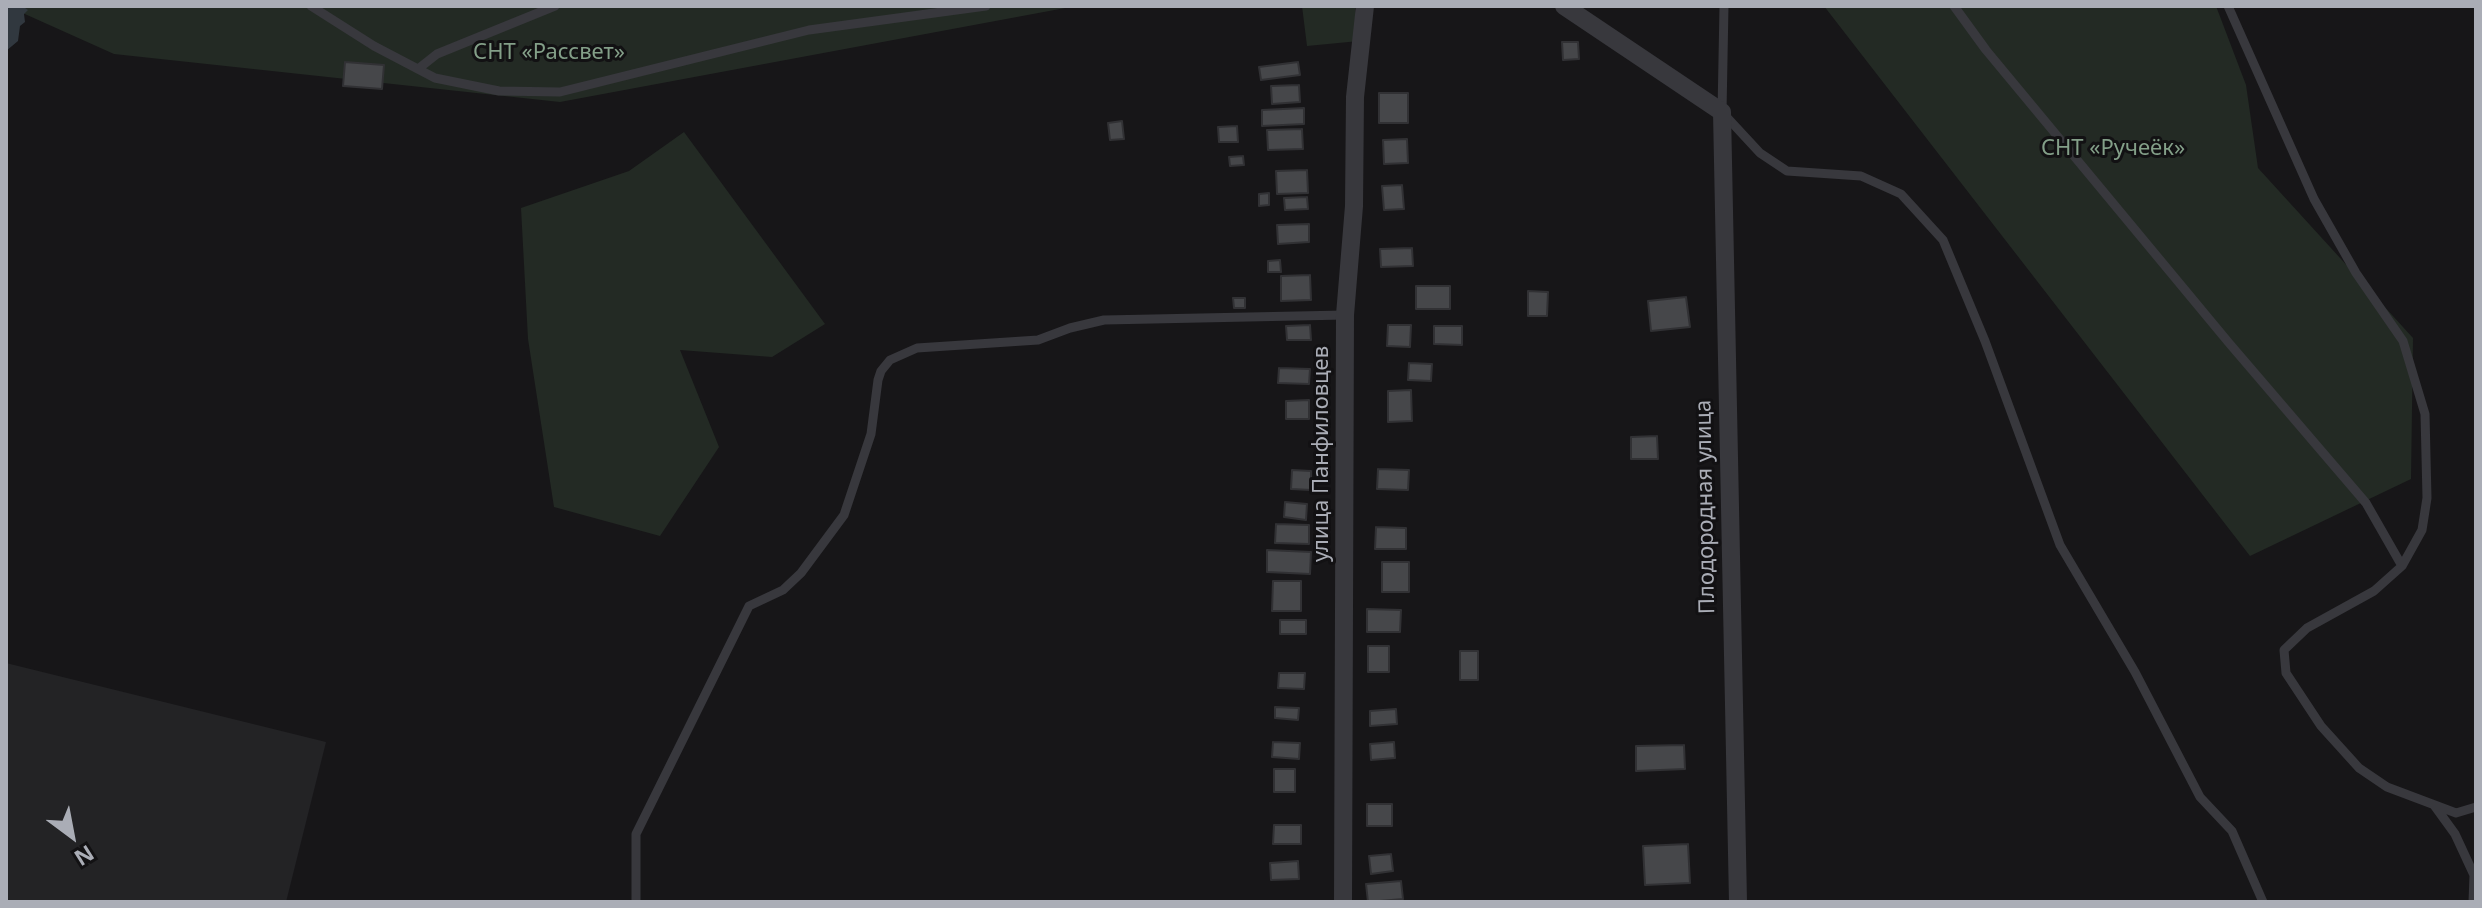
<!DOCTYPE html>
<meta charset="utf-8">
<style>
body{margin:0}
#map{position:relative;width:2482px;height:908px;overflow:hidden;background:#171618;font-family:"Noto Sans",sans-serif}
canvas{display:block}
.frame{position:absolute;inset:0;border:8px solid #aaadb6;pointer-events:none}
.north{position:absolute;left:32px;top:796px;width:80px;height:80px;-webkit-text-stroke:6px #121113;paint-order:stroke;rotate:148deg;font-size:22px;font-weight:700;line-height:32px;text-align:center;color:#aaadb6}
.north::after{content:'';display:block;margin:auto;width:28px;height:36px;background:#aaadb6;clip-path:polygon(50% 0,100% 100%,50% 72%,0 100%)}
</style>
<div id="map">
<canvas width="2482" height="908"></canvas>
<div class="frame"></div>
<div class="north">N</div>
</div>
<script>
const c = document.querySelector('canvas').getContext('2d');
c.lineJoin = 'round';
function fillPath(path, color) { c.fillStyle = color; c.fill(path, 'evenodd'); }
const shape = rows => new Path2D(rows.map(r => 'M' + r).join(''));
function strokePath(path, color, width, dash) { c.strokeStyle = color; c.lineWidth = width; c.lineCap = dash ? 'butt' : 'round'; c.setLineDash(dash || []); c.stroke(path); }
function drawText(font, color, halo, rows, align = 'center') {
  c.font = font + ' "Noto Sans",sans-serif'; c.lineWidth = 6; c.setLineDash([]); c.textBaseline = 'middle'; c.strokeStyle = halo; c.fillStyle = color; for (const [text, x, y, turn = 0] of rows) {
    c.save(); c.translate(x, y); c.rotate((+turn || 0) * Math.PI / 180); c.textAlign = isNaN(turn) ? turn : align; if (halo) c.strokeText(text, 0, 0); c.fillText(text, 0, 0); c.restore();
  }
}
const built = shape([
 [6,663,326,742,286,902,6,902]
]);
const green = shape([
 [7,6,1076,6,560,102,114,54],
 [1302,6,1355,6,1359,41,1307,46],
 [1824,6,2216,6,2246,85,2258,168,2413,338,2411,479,2250,556],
 [684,132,825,324,772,357,680,350,719,447,660,536,554,507,528,339,521,208,629,171]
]);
const water = shape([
 [6,6,22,6,28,10,24,14,25,22,20,26,18,41,6,51]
]);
const building = shape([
 [1562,42,1578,42,1579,59,1563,60,1562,42],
 [345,62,384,65,382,89,343,86,345,62],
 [1298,62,1300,75,1261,80,1259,67,1298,62],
 [1299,85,1300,102,1272,104,1271,86,1299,85],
 [1379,93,1408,93,1408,123,1379,123,1379,93],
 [1304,108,1304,124,1262,126,1262,110,1304,108],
 [1122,121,1124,139,1110,140,1108,123,1122,121],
 [1237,126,1238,142,1219,142,1218,127,1237,126],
 [1302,129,1303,149,1268,150,1267,130,1302,129],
 [1407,139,1408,163,1384,164,1383,140,1407,139],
 [1243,156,1244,165,1230,166,1229,157,1243,156],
 [1307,170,1308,193,1277,194,1276,171,1307,170],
 [1402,185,1404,209,1384,210,1382,186,1402,185],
 [1269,193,1269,205,1259,206,1259,194,1269,193],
 [1307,197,1308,209,1285,210,1284,198,1307,197],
 [1309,224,1309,242,1278,244,1277,225,1309,224],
 [1412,248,1413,266,1381,267,1380,249,1412,248],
 [1280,260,1281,272,1268,272,1268,261,1280,260],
 [1310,275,1311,300,1281,301,1281,276,1310,275],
 [1416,286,1450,286,1450,309,1416,309,1416,286],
 [1528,291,1548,292,1547,316,1528,316,1528,291],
 [1686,297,1690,327,1651,331,1648,301,1686,297],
 [1233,298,1245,298,1245,308,1234,308,1233,298],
 [1310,325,1311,340,1287,340,1286,326,1310,325],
 [1388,325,1411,325,1410,347,1387,346,1388,325],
 [1434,326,1462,326,1462,345,1434,344,1434,326],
 [1409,363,1432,364,1431,381,1408,380,1409,363],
 [1279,368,1310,369,1309,384,1278,383,1279,368],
 [1411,390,1412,421,1388,422,1388,391,1411,390],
 [1309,400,1309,419,1286,419,1286,401,1309,400],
 [1657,436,1658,459,1631,459,1631,437,1657,436],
 [1378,469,1409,470,1408,490,1377,489,1378,469],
 [1292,470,1311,471,1311,490,1291,489,1292,470],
 [1285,502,1307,504,1306,520,1284,517,1285,502],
 [1276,524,1309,525,1309,544,1275,543,1276,524],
 [1376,527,1406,528,1406,549,1375,549,1376,527],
 [1267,550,1311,552,1310,574,1267,572,1267,550],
 [1382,562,1409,562,1409,592,1382,592,1382,562],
 [1273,581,1301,581,1301,611,1272,611,1273,581],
 [1367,609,1401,610,1400,632,1367,632,1367,609],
 [1280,620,1306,620,1306,634,1280,634,1280,620],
 [1368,646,1389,646,1389,672,1368,672,1368,646],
 [1460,651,1478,651,1478,680,1460,680,1460,651],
 [1279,673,1305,673,1304,689,1278,688,1279,673],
 [1275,707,1299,708,1298,720,1275,718,1275,707],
 [1396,709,1397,724,1370,726,1370,711,1396,709],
 [1273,742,1300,743,1299,759,1272,757,1273,742],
 [1394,742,1395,758,1371,760,1370,744,1394,742],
 [1684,745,1685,769,1636,771,1636,746,1684,745],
 [1274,769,1295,769,1295,792,1274,792,1274,769],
 [1367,804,1392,804,1392,826,1367,826,1367,804],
 [1274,825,1301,825,1301,844,1273,844,1274,825],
 [1688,844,1690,883,1645,885,1643,846,1688,844],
 [1391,854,1393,871,1371,874,1369,856,1391,854],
 [1298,861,1299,879,1271,880,1270,863,1298,861],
 [1401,881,1403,899,1368,902,1366,884,1401,881]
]);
const lane = shape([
 [311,6,374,46,435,78,499,91,560,92,809,30,986,6],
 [1724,6,1722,112,1760,153,1787,171,1861,176,1901,194,1943,240,1985,341,2060,545,2135,672,2200,797,2232,831,2263,902],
 [1954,6,1986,50,2229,343,2366,503,2402,566,2374,591,2307,628,2284,650,2286,673,2321,726,2359,768,2387,787,2456,813,2476,807],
 [2228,6,2314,199,2356,273,2403,341,2425,414,2427,498,2422,530,2402,566],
 [418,69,437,54,555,6],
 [2434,805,2455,834,2474,875,2473,902],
 [636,902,636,834,749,606,783,590,801,573,844,515,871,434,878,380,881,371,890,360,917,348,1038,340,1070,328,1104,320,1345,315]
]);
const street = shape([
 [1564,6,1722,112,1738,902],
 [1343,902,1345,315,1354,206,1355,97,1365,6]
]);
const parkNames = [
 ["СНТ «Рассвет»",549,53],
 ["СНТ «Ручеёк»",2113,149]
];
const streetNames = [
 ["улица Панфиловцев",1322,454,-90],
 ["Плодородная улица",1706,507,-91]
];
fillPath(built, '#232325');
fillPath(green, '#232a24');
fillPath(water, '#31383f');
fillPath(building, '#46474a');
strokePath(building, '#313134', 2);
strokePath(lane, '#38383d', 9);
strokePath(street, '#38383d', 18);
drawText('22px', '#839f88', '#121113', parkNames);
drawText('22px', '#aaadb6', '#121113', streetNames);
</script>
